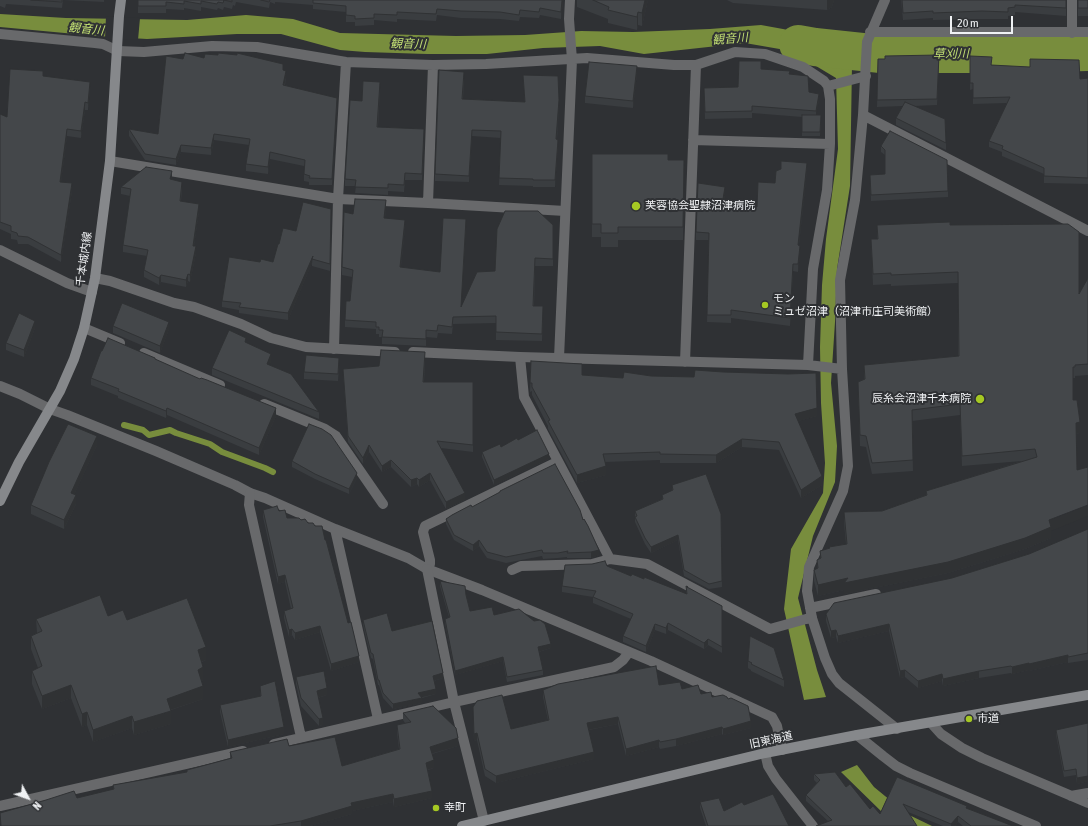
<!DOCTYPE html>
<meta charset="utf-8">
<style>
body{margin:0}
#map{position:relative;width:1088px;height:826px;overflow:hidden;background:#2f3134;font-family:"Asap Condensed",sans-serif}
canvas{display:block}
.north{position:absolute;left:8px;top:778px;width:40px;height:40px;-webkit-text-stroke:3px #2f3134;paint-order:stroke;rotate:131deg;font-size:11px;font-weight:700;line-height:16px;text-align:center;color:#f0f2f4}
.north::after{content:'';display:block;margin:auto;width:14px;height:18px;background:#f0f2f4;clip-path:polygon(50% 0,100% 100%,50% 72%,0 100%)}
.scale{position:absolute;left:950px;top:16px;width:63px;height:18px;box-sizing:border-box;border:2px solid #f0f2f4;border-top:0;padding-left:5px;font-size:12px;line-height:14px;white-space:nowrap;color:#f0f2f4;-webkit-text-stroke:3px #2f3134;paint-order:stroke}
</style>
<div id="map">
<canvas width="1088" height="826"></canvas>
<div class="north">N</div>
<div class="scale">20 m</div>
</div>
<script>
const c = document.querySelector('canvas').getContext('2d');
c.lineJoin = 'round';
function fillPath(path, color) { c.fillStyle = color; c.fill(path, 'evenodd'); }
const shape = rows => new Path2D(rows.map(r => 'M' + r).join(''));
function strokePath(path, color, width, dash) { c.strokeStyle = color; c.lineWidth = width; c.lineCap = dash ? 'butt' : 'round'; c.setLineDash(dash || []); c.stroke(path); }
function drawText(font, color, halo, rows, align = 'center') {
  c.font = font + ' "Asap Condensed","Noto Sans JP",sans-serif'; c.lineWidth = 4; c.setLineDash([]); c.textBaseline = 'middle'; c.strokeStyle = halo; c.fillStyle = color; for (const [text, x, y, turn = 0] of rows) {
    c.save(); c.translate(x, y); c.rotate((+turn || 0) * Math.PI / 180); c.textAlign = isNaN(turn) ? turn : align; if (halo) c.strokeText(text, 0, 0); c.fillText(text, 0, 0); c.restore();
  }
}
const water = shape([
 [0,14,66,18,187,20,246,15,293,19,340,33,456,36,525,35,581,31,633,32,710,29,761,25,783,29,848,43,852,65,850,186,837,269,835,322,831,383,837,446,835,482,813,536,798,598,817,670,826,697,804,700,784,609,791,549,823,493,825,463,821,403,820,347,822,285,826,239,838,149,836,78,791,51,745,43,644,54,600,46,543,48,487,54,427,54,365,52,340,50,281,34,237,34,147,39,97,36,0,27],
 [857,765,874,787,907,814,932,826,901,826,885,815,841,772]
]);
const pier = shape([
 [106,16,140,18,138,40,105,39]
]);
const stream = shape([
 [124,425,143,430,149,435,170,430,176,433,210,444,222,452,265,468,273,472]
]);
const river = shape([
 [798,44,815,47,881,54,1012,54,1088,52]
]);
const lane = shape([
 [0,34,95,43,103,44,118,51],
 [84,328,120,343],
 [144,353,220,385],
 [520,357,524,397,610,559,647,564,770,629,806,619,812,618],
 [0,386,20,394,50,409,67,415,156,451,235,485,250,493,265,498,335,529,408,558,427,569,482,590,651,661,772,717,777,726,782,750],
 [264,404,325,429,336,436,383,504],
 [335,529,378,719],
 [427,569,430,564,430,560,423,532,425,526,557,462],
 [512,570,521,566,592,564,610,559],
 [454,702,614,667,623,660,629,652]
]);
const street = shape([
 [885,0,867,42,863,115,855,200,840,280,842,369,848,466,843,491,809,567,807,591,812,618,825,658,832,674,839,683,897,729],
 [1072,0,1072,33],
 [870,32,1088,32],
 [118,51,144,52,212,46,257,47,346,62,433,65,486,64,587,58,674,65,696,65,735,52,765,54,803,67,824,81,828,86,830,99,830,144,827,190,813,269,808,365],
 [828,86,866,76],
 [863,115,1088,231],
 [693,140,830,144],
 [110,161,338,199,428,203,565,211],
 [428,203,433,65],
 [0,250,67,283,92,292],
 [95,278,110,281,174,303,194,307,241,324,271,338,306,347,395,352],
 [334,349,338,199,346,62],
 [413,352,520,357,808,365,842,369],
 [559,358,572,60,569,19,570,0],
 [685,362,696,65],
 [250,493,249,505,301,737],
 [427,569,454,702,484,821],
 [810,608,876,594],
 [931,723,941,734,962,748,982,758,1088,803],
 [857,735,883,756,896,766,910,773,1036,826],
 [274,744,454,702],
 [765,753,768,766,776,779,813,826],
 [1071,796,1088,793],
 [0,806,243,751]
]);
const secondary = shape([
 [0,501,19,462,60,391,74,359,84,328,95,278,110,161,119,16,121,0],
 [462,826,765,753,857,735,1088,695]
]);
const wall = shape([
 [0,0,104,0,104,2,63,0,62,8,6,4,5,8,0,6],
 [138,0,563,0,561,19,540,15,539,18,520,17,519,21,500,19,461,18,437,15,436,21,397,19,397,22,374,20,374,25,355,26,355,22,346,22,346,12,313,9,313,5,275,2,275,4,270,2,269,8,236,2,235,6,233,5,232,9,224,7,223,10,218,8,217,10,201,7,201,11,184,8,184,10,166,9,166,13,138,13],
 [577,0,648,0,642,26,638,25,637,30,608,23,608,19,577,7],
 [727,0,834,0,832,7,827,10,733,3],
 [901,0,1066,0,1066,16,1015,12,1015,15,1008,16,1008,19,982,19,933,20,933,18,903,20],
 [1078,0,1088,0,1088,16,1078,16],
 [970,56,992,65,1080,79,1088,78,1088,184,1044,183,1044,174,1002,156,1002,152,989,147,989,141,1007,103,973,104,973,89,970,90],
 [204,58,283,70,286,77,285,85,337,104,332,185,309,185,309,182,304,181,304,166,270,159,268,174,246,171,246,164,249,145,214,140,211,155,181,152,176,165,145,160,129,136,129,129,158,134,183,59],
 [878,59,939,61,937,105,914,106,946,143,946,150,896,125,896,118,903,106,877,107],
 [761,69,790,74,809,92,819,100,816,115,821,115,820,136,802,136,802,117,752,113,752,118,705,119,704,88,738,87],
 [637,73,633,108,585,103,585,96],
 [523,75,559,107,557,139,558,146,555,187,533,187,533,186,499,185,501,138,472,136,469,182,435,181,435,174,464,78,463,99,525,102],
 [43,76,90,89,88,110,85,110,81,138,67,136,61,182,72,191,61,262,28,244,18,244,17,240,11,239,11,234,0,229,0,114,7,117],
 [380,88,378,127,424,129,422,180,405,180,404,192,388,191,388,195,355,193,356,186,345,186,345,179,362,101],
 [881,146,948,191,948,197,871,201,870,175,885,174,885,155,881,152],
 [592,154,668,160,684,173,683,240,618,240,618,247,601,247,601,237,592,237],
 [807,170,799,245,800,253,798,272,793,271,790,326,731,318,731,323,707,322,709,240,696,240,696,232,725,195,723,205,757,207,775,183],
 [172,178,172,179,182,189,181,201,199,211,194,246,196,253,190,282,188,281,186,287,161,282,159,285,144,277,144,270,147,256,123,252,123,245,130,196,121,194,121,187],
 [386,208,385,218,405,227,401,267,440,272,466,227,461,306,495,271,553,225,553,266,535,266,534,306,543,306,542,341,496,340,496,323,453,324,452,334,438,333,437,338,426,337,426,346,382,344,382,337,379,337,379,334,376,334,376,329,345,327,345,320,350,301,352,277,342,275,342,267,353,214],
 [331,209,330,271,312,266,312,263,288,320,239,313,239,310,222,307,222,301,260,262,273,262,279,244,296,231],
 [877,225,950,225,1079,294,1088,278,1088,375,1075,376,1075,378,1073,378,1073,400,1080,433,1076,434,1051,531,1051,538,1025,549,948,573,844,594,844,590,818,596,814,581,814,570,817,569,817,560,820,558,820,551,829,548,829,547,846,544,844,523,844,512,882,511,926,495,926,491,1022,461,962,466,960,415,912,421,913,471,872,474,866,447,860,446,858,382,864,379,864,365,958,356,958,283,891,286,891,284,873,285,871,239,877,239],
 [113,326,169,329,160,353,113,333],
 [35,328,24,357,6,350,6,343],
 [246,343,271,361,269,365,319,412,319,419,212,375,212,368],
 [155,359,276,416,259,455,167,415,166,418,118,398,118,396,91,385,91,378],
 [425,359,424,382,473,382,473,452,441,448,465,500,446,509,430,480,419,487,417,484,411,487,391,467,382,472,369,452,363,464,348,442,343,369,379,366],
 [531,361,582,375,817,416,798,421,822,485,801,498,779,450,742,447,716,463,660,463,660,460,605,462,606,475,577,483,548,429,548,426,532,395,532,391,530,392],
 [339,365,338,381,304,379,304,372],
 [518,440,549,459,494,485,482,457,482,452,501,447],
 [97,445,74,495,76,504,64,529,31,514,31,505],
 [292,461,357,478,349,494,315,479,292,467],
 [672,485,721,514,722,587,709,589,684,576,678,540,651,553,645,544,635,522,635,511,662,499,662,495,672,491],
 [472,507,583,520,599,555,591,558,567,558,567,557,558,558,543,559,542,556,506,563,487,558,479,546,473,551,454,540,446,524,446,519,452,516,452,515],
 [263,510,279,511,287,518,301,520,315,526,325,540,359,662,331,671,320,632,295,640,292,635,289,637,284,618,284,611,291,609,285,582,278,584,263,517],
 [1088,529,1088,660,1068,663,1068,662,1029,671,1029,670,1012,674,1011,673,979,678,943,686,942,681,918,688,905,677,900,678,889,631,838,643,836,637,831,638,826,621,826,614,952,578,1029,554],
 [607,566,631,576,644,579,686,594,686,586,688,587,688,588,722,606,722,653,708,645,704,649,668,630,666,634,655,630,646,652,623,642,623,636,631,619,593,603,593,597,562,592,562,586],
 [440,581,466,595,470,611,494,615,551,648,539,652,543,670,543,675,507,682,503,661,455,675,445,623,445,619,449,617,440,586],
 [108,616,127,620,206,660,202,662,203,680,201,681,203,699,171,710,171,724,134,735,132,728,93,742,87,725,82,727,71,698,42,709,32,684,32,671,38,668,31,649,31,636,37,633,36,619],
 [363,620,392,631,443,678,434,681,436,694,422,698,422,703,393,709,383,698,379,685,378,685,373,659,371,658,363,625],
 [748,661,784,680,784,687,751,671,751,670,748,668],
 [296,677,327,695,318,698,323,725,319,726,301,706,296,684],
 [659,685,682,689,701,694,712,697,728,699,751,728,723,735,722,734,676,746,660,749,659,747,626,756,618,724,589,730,594,759,496,783,485,776,477,740,474,741,473,707,511,729,548,720,543,697,543,690],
 [260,686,284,734,228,747,220,712,220,705,260,697],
 [403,713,458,746,432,754,434,768,428,770,432,798,394,807,393,802,352,811,352,814,310,826,1,826,0,813,77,798,113,790,113,785,187,772,187,770,230,758,230,752,289,746,342,766,399,749,397,733,397,725,405,723,403,720],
 [1088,723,1088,781,1077,784,1076,775,1064,777,1056,735,1056,730],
 [814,774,846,787,870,809,880,814,897,777,967,809,1013,826,963,826,958,822,955,826,943,826,908,812,828,821,806,801,806,795,817,783,814,780],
 [700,802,724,811,744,805,789,826,706,826,700,808]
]);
const shadedWall = shape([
 [562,0,563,0,561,19,561,12],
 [645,0,648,0,642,26,642,13],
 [827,0,834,0,832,7,827,10],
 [638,12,638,25,637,30,637,17],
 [637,66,637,73,633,108,633,101],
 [286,71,286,77,283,92,283,85],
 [90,82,90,89,88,110,88,103],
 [819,94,819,100,816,118,816,111],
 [337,98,337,104,332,185,332,179],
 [559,100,559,107,556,146,556,139],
 [85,102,85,110,81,138,81,131],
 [67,129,67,136,60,189,60,182],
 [472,130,472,136,469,182,469,176],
 [214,134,214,140,211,155,211,148],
 [558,140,558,146,555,187,555,180],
 [181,145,181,152,176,165,176,159],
 [270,152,270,159,268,174,268,167],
 [807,163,807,170,798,253,798,245],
 [172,171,172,178,170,186,170,179],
 [72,183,72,191,61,262,61,255],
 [725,187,725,195,722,213,722,205],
 [386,200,386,208,384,226,384,218],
 [199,204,199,211,193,253,193,246],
 [466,219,466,227,461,315,461,307],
 [405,220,405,227,400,275,400,267],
 [196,246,196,253,190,282,190,275],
 [800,246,800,253,798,272,798,264],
 [313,256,312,263,288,320,288,313],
 [188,274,188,281,186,287,186,280],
 [161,275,161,282,159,285,159,278],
 [35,321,35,328,24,357,24,350],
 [169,322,169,329,160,353,160,346],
 [271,354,271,361,267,371,267,364],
 [167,408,167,415,166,418,166,411],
 [276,408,276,416,259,455,259,448],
 [817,408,817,416,795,422,795,414],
 [1080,422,1080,433,1076,434,1076,423],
 [97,436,97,445,71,502,71,493],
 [742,439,742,447,716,463,716,455],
 [369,445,369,452,363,464,363,458],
 [549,454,549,459,494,485,494,480],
 [391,460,391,467,382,472,382,466],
 [606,466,606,475,577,483,577,475],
 [357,473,357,478,349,494,349,489],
 [430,473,430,480,419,487,419,480],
 [822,476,822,485,801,498,801,490],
 [417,478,417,484,411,487,411,480],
 [465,493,465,500,446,509,446,502],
 [76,495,76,504,64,529,64,520],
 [1088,505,1088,516,1051,531,1051,538,1025,549,948,573,844,594,844,590,818,596,818,585,1049,520],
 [678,535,678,540,651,553,651,547],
 [479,540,479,546,473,551,473,545],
 [599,550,599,555,591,558,591,552],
 [285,575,285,582,278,584,278,577],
 [668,623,668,630,666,634,666,628],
 [655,624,655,630,646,652,646,646],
 [889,624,889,631,838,643,838,636],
 [320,626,320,632,295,640,295,633],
 [292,629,292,635,289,637,289,630],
 [836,630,836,637,831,638,831,631],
 [708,639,708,645,704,649,704,643],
 [551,644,551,648,538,652,538,647],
 [206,647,206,660,198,663,198,650],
 [1068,655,1068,662,1029,671,1029,664],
 [359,656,359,662,331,671,331,664],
 [503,657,503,661,455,675,455,671],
 [1029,663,1029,670,1012,674,1012,667],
 [203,667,203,680,198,683,198,670],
 [905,670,905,677,900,678,900,671],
 [979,671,979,678,943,686,943,679],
 [443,673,443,678,433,681,433,676],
 [942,674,942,681,918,688,918,681],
 [71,685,71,698,42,709,42,696],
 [203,686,203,699,167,711,167,699],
 [327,688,327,695,317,698,317,691],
 [436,689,436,694,418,698,418,693],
 [422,698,422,703,393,709,393,704],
 [171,711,171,724,134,735,134,722],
 [87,712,87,725,82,727,82,714],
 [132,716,132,728,93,742,93,730],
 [618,717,618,724,587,730,587,723],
 [323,718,323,725,319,726,319,719],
 [751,721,751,728,723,735,723,729],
 [284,727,284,734,228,747,228,740],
 [722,727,722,734,676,746,676,739],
 [477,733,477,740,474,741,474,734],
 [458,738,458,746,430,754,430,747],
 [659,740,659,747,626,756,626,749],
 [594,752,594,759,496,783,496,776],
 [434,760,434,768,426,770,426,763],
 [1088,776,1088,781,1077,784,1077,778],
 [432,791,432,798,394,807,394,799],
 [393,794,393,802,352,811,352,814,310,826,301,826,301,821,351,803],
 [958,816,958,822,955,826,951,826,951,824]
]);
const building = shape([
 [31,0,62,0,62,2,31,0],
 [138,0,224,0,223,3,218,2,217,4,201,1,201,4,184,1,184,4,166,2,166,6,138,6,138,0],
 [224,0,232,0,232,2,224,0],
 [261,0,270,0,269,2,261,0],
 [313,0,562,0,561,12,540,8,539,12,520,10,519,15,500,12,461,11,437,9,436,14,397,12,397,15,374,14,374,18,355,19,355,16,346,15,346,6,313,3,313,0],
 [593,0,645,0,642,13,638,12,637,17,608,10,609,7,593,0],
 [902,0,1066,0,1066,8,1015,5,1015,7,1008,8,1008,12,982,11,933,13,933,11,903,13,902,0],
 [1078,0,1088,0,1088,8,1078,8,1078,0],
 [185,53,204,58,205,54,218,55,218,53,237,55,237,53,283,64,283,70,286,71,283,85,337,98,332,179,309,178,310,176,304,174,305,160,270,152,268,167,246,164,250,139,214,134,211,148,181,145,176,159,145,154,129,129,158,134,166,56,183,59,185,53],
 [939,55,937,99,877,100,878,59,885,59,885,56,939,55],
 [970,56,992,57,991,65,1030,67,1030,59,1079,60,1080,79,1088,78,1088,178,1044,176,1044,168,1002,149,1003,146,989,141,1010,97,973,98,973,83,970,83,970,56],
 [739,61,761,61,761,69,790,71,789,74,808,76,809,92,819,94,816,111,752,106,752,111,705,112,704,88,738,87,739,61],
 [589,62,637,66,633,101,585,96,589,62],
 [10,69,43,71,43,76,90,82,88,103,85,102,81,131,67,129,60,182,72,183,61,255,28,237,18,236,17,233,11,231,11,226,0,222,0,114,7,117,10,69],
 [439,70,464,72,462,99,525,102,523,75,558,76,559,100,556,139,558,140,555,180,533,180,533,179,499,178,501,131,472,130,469,176,435,174,439,70],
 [363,81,380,82,377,127,424,129,422,174,405,173,404,185,388,184,388,188,355,187,356,180,345,179,350,100,362,101,363,81],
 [905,102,945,119,946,143,896,118,905,102],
 [802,115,821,115,820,132,802,132,802,115],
 [890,131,947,160,948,191,871,195,870,175,885,174,885,150,881,146,890,131],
 [592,154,668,154,668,160,684,160,683,227,618,227,618,233,601,233,601,224,592,224,592,154],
 [781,161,807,163,798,245,800,246,798,264,793,264,790,318,731,310,731,315,707,315,709,233,696,232,698,183,725,187,722,205,757,207,758,182,775,183,776,171,781,169,781,161],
 [146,167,172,171,170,179,182,182,180,201,199,204,193,246,196,246,190,275,188,274,186,280,161,275,159,278,144,270,148,250,123,245,131,189,121,187,146,167],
 [355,199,386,200,384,218,405,220,400,267,440,272,443,218,466,219,461,307,477,272,495,271,497,229,505,211,538,211,553,225,553,259,535,258,533,306,543,306,542,334,496,332,496,316,453,317,452,327,438,325,437,331,426,330,426,339,382,337,383,330,379,330,379,327,376,327,376,322,345,320,346,301,350,301,353,270,342,267,344,212,353,214,355,199],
 [303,202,331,209,330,264,312,259,313,256,288,313,239,307,241,303,222,301,229,257,260,262,261,259,273,262,278,244,279,244,283,228,296,231,303,202],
 [950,222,950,225,1068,224,1079,232,1079,294,1088,278,1088,364,1075,365,1075,367,1073,367,1073,400,1077,400,1080,422,1076,423,1077,470,1088,467,1088,505,1049,520,1051,527,1025,538,948,562,844,583,848,578,818,585,814,570,818,568,817,560,821,558,820,551,830,548,829,547,847,544,844,512,882,511,927,495,926,491,1037,457,1035,449,962,456,960,404,912,410,913,460,872,463,866,436,860,435,858,382,865,379,864,365,959,356,958,272,891,275,891,273,873,274,871,239,878,239,877,225,950,222],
 [122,303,169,322,160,346,113,326,122,303],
 [19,313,35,321,24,350,6,343,19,313],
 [229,330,246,338,245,342,271,354,267,364,291,374,319,412,212,368,229,330],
 [108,338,155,358,155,359,200,379,201,378,207,380,276,408,259,448,167,408,166,411,118,391,119,389,91,378,101,351,102,351,108,338],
 [381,350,425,352,423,382,473,382,473,445,437,441,465,493,446,502,430,473,419,480,417,478,411,480,391,460,382,466,369,445,363,458,348,436,343,369,379,366,381,350],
 [306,355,339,358,338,374,304,372,306,355],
 [531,361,582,364,582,375,623,378,624,372,651,376,694,377,695,370,723,372,788,374,816,373,817,408,795,414,822,476,801,490,779,442,742,439,716,455,660,454,660,452,603,454,606,466,577,475,548,421,550,420,532,387,532,383,530,383,531,361],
 [68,424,97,436,71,493,76,495,64,520,31,505,49,462,68,424],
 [309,424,322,429,331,435,357,473,349,489,315,474,292,461,309,424],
 [537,430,549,454,494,480,482,452,500,444,501,447,517,438,518,440,537,430],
 [555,464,580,510,583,520,584,519,588,526,599,550,591,552,567,553,568,551,558,553,543,553,542,550,506,557,487,552,479,540,473,545,454,535,446,519,452,515,471,505,472,507,500,492,500,491,555,464],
 [706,474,721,514,722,581,709,584,684,570,678,535,651,547,645,538,635,517,637,516,635,511,663,499,662,495,673,490,672,485,706,474],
 [277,506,279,511,285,510,287,518,299,518,301,520,305,519,308,523,313,523,315,526,322,526,325,540,326,540,348,623,351,622,359,656,331,664,320,626,295,633,292,629,289,630,284,611,293,608,285,575,278,577,263,510,277,506],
 [1088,529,1088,653,1068,657,1068,655,1029,664,1029,663,1012,667,1011,666,979,671,943,679,942,674,918,681,905,670,900,671,889,624,838,636,836,630,831,631,826,614,834,603,952,578,1029,554,1088,529],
 [605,561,607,566,631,576,632,574,644,579,644,577,687,594,686,586,688,587,687,587,722,606,722,647,708,639,704,643,668,623,666,628,655,624,646,646,623,636,633,614,593,597,596,591,562,586,565,565,592,564,605,561],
 [440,581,465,586,466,595,470,611,492,607,494,615,519,609,534,621,540,620,545,624,551,644,538,647,543,670,507,677,503,657,455,671,445,619,450,617,440,581],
 [100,595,108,616,123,610,127,620,187,598,206,647,198,650,203,667,198,670,203,686,167,699,171,711,134,722,132,716,93,730,87,712,82,714,71,685,42,696,32,671,42,666,31,636,42,631,36,619,100,595],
 [387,613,392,631,432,621,443,673,433,676,436,689,418,693,422,698,393,704,383,693,379,680,378,680,373,654,371,653,363,620,387,613],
 [750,636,774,648,784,680,751,664,752,663,748,661,750,636],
 [656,666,659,685,680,682,682,689,698,685,701,694,711,692,712,697,723,695,727,697,728,699,731,698,748,706,751,721,723,729,722,727,676,739,660,742,659,740,626,749,618,717,587,723,594,752,496,776,485,769,477,733,474,734,473,707,477,701,502,695,511,729,549,720,543,690,558,684,656,666],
 [324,671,327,688,317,691,323,718,319,719,301,698,296,677,324,671],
 [275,681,284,727,228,740,220,705,261,696,260,686,275,681],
 [433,706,456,728,458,738,430,747,434,760,426,763,432,791,394,799,393,794,351,803,352,806,301,821,270,826,1,826,0,813,46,800,74,791,77,798,114,789,113,785,187,772,187,770,232,758,230,752,287,739,289,746,335,737,342,766,400,749,397,725,411,722,403,713,433,706],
 [1088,723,1088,776,1077,778,1076,769,1064,771,1056,730,1088,723],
 [835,772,846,787,850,784,870,809,873,806,880,814,897,777,967,806,966,808,1013,826,971,826,958,816,951,824,903,804,917,826,816,826,832,820,806,795,820,780,814,774,835,772],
 [773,794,789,826,708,826,700,802,719,798,724,811,742,802,744,805,773,794]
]);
const markers = [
 [636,206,5,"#a5c823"],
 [765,305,4,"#a5c823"],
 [980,399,5,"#a5c823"],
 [969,719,4,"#a5c823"],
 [436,808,4,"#a5c823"]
];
const poiNames = [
 ["芙蓉協会聖隷沼津病院",645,206],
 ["モン",773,299],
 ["ミュゼ沼津（沼津市庄司美術館）",773,312],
 ["辰糸会沼津千本病院",971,399,"right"],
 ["市道",977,719],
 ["幸町",444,808]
];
const streetNames = [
 ["千本城内線",84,259,-82],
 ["旧東海道",771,740,-12]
];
const waterNames = [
 ["観音川",86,29,6],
 ["観音川",730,39,-5],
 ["観音川",408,44,2],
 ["草刈川",951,54,-1]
];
fillPath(water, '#788d3d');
fillPath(pier, '#2f3134');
strokePath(stream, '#788d3d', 6);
strokePath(river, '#788d3d', 38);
strokePath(lane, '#68696b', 10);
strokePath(street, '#68696b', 10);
strokePath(secondary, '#86888b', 10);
fillPath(wall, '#3a3d40');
fillPath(shadedWall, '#303234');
fillPath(building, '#44474a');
strokePath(building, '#303234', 1);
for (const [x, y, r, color] of markers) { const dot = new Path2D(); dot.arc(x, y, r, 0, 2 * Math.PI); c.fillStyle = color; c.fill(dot); strokePath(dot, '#2f3134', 1.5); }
drawText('11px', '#f0f2f4', '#2f3134', poiNames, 'left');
drawText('11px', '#f0f2f4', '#2f3134', streetNames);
drawText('italic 12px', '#c2df73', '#2f3134', waterNames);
</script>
